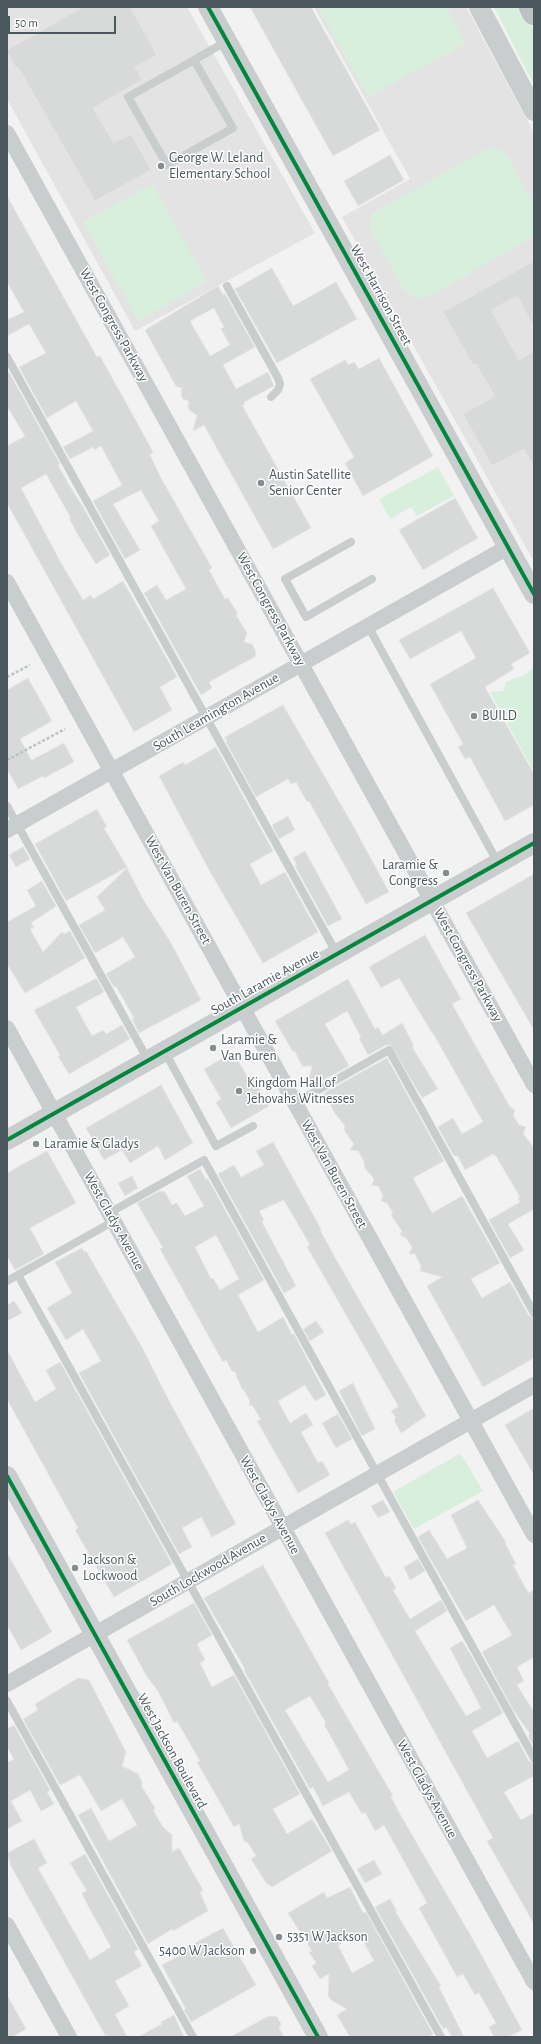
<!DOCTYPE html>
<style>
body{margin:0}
#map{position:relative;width:541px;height:2044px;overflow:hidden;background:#f2f2f2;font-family:"Alegreya Sans",sans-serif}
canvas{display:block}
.frame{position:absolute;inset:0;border:8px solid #4a575d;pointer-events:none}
.scale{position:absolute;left:8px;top:16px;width:108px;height:18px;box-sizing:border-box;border:2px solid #4a575d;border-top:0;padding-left:5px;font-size:12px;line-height:14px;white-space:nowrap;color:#4a575d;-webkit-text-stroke:3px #fff;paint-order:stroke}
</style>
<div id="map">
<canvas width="541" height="2044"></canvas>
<div class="frame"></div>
<div class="scale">50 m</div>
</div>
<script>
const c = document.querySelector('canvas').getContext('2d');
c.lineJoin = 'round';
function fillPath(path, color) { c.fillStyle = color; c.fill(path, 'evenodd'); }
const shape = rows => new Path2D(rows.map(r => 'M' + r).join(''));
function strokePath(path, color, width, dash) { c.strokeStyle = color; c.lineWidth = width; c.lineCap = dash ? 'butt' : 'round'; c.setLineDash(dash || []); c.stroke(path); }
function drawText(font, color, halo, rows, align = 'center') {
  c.font = font + ' "Alegreya Sans",sans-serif'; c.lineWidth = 3; c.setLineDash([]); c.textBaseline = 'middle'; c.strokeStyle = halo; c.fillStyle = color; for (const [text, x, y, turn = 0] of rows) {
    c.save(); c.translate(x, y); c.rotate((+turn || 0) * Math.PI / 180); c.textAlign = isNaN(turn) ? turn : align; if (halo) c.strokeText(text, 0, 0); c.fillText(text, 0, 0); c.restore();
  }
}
const education = shape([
 [7,7,187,7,315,233,135,331,7,99],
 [314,7,466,7,534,133,534,562,342,217,410,179]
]);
const green = shape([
 [318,7,446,7,466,43,368,97],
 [494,7,522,7,534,31,534,85],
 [496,148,506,154,534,205,534,236,432,295,419,298,409,295,404,290,373,235,369,225,373,213,485,150],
 [152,184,207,282,138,321,83,222],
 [438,467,454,496,417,516,411,507,390,519,379,499],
 [534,667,534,772,490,692,503,691,506,682,526,674],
 [459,1454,463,1457,483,1491,414,1529,393,1492]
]);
const building = shape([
 [83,7,130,7,157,55,135,67,142,80,93,108,114,143,131,134,151,170,95,201,18,67,16,68,7,52,7,50,83,7],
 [250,7,311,7,380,130,333,156,250,7],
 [390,155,404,180,358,206,344,181,390,155],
 [7,196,97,357,100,356,135,419,153,452,150,455,161,478,212,568,209,570,225,599,228,598,238,614,236,615,247,633,244,642,252,644,255,650,256,656,209,682,212,688,201,695,144,593,157,585,166,600,186,589,151,526,159,521,141,490,113,504,140,550,125,559,93,501,122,485,101,446,94,450,93,447,70,459,63,447,93,431,76,401,47,418,19,367,46,353,29,324,7,336,7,320,24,312,7,282,7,196],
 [534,261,534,327,517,296,491,310,519,360,534,351,534,467,524,449,492,466,463,414,495,396,476,364,473,365,443,312,534,261],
 [272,268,293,306,336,282,357,319,277,363,235,289,272,268],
 [218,286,223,295,225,294,255,347,223,365,236,389,268,372,274,386,244,402,245,404,242,405,311,528,273,549,204,425,193,431,197,415,190,411,188,407,189,401,183,399,181,395,182,388,176,386,172,379,145,330,218,286],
 [214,308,224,327,221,329,230,345,210,356,190,321,214,308],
 [379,358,433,456,363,496,345,463,354,457,310,379,345,360,348,365,354,362,359,369,379,358],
 [9,372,60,464,58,465,69,485,83,507,110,555,96,564,78,535,69,518,71,518,46,474,21,488,60,561,83,600,91,595,93,599,123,581,177,677,160,687,172,710,134,732,7,503,7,446,25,436,7,406,7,373,9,372],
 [455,498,478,538,423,570,399,530,455,498],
 [493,588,530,653,511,664,514,669,485,687,534,774,534,805,505,821,470,757,465,759,458,747,463,744,430,684,476,658,461,631,410,659,399,640,493,588],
 [28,678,52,721,20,739,30,758,32,760,64,743,74,762,44,778,43,776,18,789,7,769,7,690,28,678],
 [283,705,351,822,389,892,366,904,309,801,307,802,296,782,291,784,288,779,256,797,226,742,227,741,225,737,283,705],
 [216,747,273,851,250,864,261,885,285,872,318,932,263,963,208,868,159,776,183,762,185,765,216,747],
 [97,809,107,827,104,828,127,867,66,901,35,844,97,809],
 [288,816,295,830,279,839,272,825,288,816],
 [23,847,30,859,16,867,9,855,23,847],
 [305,851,342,919,328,926,295,866,297,865,293,858,305,851],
 [127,868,144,901,170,941,201,1000,139,1033,132,1019,134,1018,116,986,114,987,106,974,135,957,123,937,95,953,79,925,105,910,97,897,127,868],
 [534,874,534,1030,466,913,534,874],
 [42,881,56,906,31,923,34,927,30,929,43,952,62,932,64,934,70,931,85,958,25,993,7,964,7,922,36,906,27,890,42,881],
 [425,935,461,999,452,1004,510,1107,515,1110,513,1115,519,1125,526,1127,523,1133,534,1148,534,1209,508,1224,524,1250,510,1258,489,1220,520,1202,518,1198,520,1197,496,1156,495,1156,493,1154,465,1170,458,1156,454,1156,438,1127,453,1118,462,1134,483,1122,433,1033,432,1033,399,978,381,988,369,967,425,935],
 [95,979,97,979,104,992,76,1007,92,1036,103,1030,106,1034,122,1025,130,1039,69,1074,58,1056,60,1055,34,1010,95,979],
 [348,979,375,1029,378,1027,383,1035,402,1023,414,1046,412,1047,438,1089,422,1098,391,1045,386,1045,368,1055,359,1038,361,1037,347,1011,325,1024,349,1066,318,1083,309,1079,312,1066,302,1066,295,1051,293,1052,275,1021,348,979],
 [235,1055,251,1083,255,1081,269,1106,231,1128,216,1102,221,1099,204,1069,225,1057,226,1060,235,1055],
 [387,1058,444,1161,413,1178,432,1213,462,1196,500,1263,471,1279,482,1298,510,1282,529,1316,534,1318,534,1358,483,1387,427,1286,442,1277,420,1271,421,1266,415,1254,409,1254,412,1247,406,1238,400,1235,402,1231,391,1215,393,1213,387,1203,381,1201,383,1195,378,1186,372,1185,374,1179,365,1168,364,1161,358,1151,350,1150,354,1144,346,1133,344,1129,345,1126,334,1112,328,1099,324,1098,324,1093,387,1058],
 [161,1085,193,1143,165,1160,158,1146,130,1163,122,1150,104,1160,86,1128,161,1085],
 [273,1142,321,1229,320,1230,337,1261,426,1416,401,1433,394,1420,396,1418,391,1411,398,1407,396,1402,310,1252,307,1247,310,1245,284,1200,259,1211,264,1220,262,1222,296,1286,284,1293,218,1174,234,1165,241,1177,264,1165,256,1151,273,1142],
 [47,1151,76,1203,30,1228,44,1254,15,1270,7,1256,7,1173,47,1151],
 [200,1169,206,1180,208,1179,264,1280,238,1295,258,1332,283,1317,292,1335,294,1334,326,1395,315,1401,305,1385,278,1401,290,1423,306,1413,313,1425,301,1432,318,1463,322,1461,330,1475,298,1493,257,1421,261,1420,253,1406,249,1405,250,1401,244,1390,242,1389,235,1372,232,1371,226,1360,223,1362,160,1249,163,1248,137,1203,160,1191,165,1192,172,1205,177,1203,185,1216,204,1206,187,1176,200,1169],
 [216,1235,239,1279,220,1290,213,1278,211,1279,195,1247,216,1235],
 [132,1176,138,1188,125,1196,118,1183,132,1176],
 [82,1248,84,1252,86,1251,143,1349,166,1395,236,1524,212,1537,201,1517,182,1528,192,1547,179,1554,79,1373,101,1361,83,1329,66,1340,47,1308,72,1293,55,1262,82,1248],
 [14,1301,22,1313,7,1321,7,1305,14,1301],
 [316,1321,324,1332,310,1341,303,1329,316,1321],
 [7,1350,35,1402,56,1389,46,1370,60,1362,172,1564,114,1597,75,1530,78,1528,7,1399,7,1350],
 [353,1383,375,1429,362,1436,339,1391,353,1383],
 [534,1408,534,1475,505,1425,534,1408],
 [338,1414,352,1439,336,1448,322,1423,338,1414],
 [383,1500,390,1512,378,1518,371,1506,383,1500],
 [478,1500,506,1542,505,1543,516,1564,513,1565,526,1589,529,1593,534,1589,534,1657,517,1667,524,1681,517,1685,534,1712,534,1747,528,1736,530,1734,512,1708,482,1652,512,1635,494,1605,466,1621,418,1537,429,1530,447,1559,467,1548,451,1515,478,1500],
 [348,1520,351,1524,355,1522,386,1578,389,1576,396,1588,393,1590,410,1619,441,1600,447,1611,415,1631,466,1716,481,1708,450,1648,462,1641,472,1657,503,1713,472,1731,487,1758,518,1741,529,1761,534,1763,534,1776,504,1792,521,1820,534,1813,534,1924,487,1841,493,1838,325,1533,348,1520],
 [7,1553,52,1632,21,1650,7,1625,7,1553],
 [418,1559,425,1571,410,1580,404,1567,418,1559],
 [263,1565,329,1683,328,1684,393,1796,391,1797,401,1816,475,1943,522,2030,508,2037,494,2037,489,2027,496,2023,479,1993,475,1995,463,1974,457,1977,419,1908,427,1903,384,1825,375,1831,365,1812,362,1814,349,1792,323,1806,313,1787,310,1789,244,1670,245,1669,204,1598,263,1565],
 [310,1696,326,1723,324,1724,349,1770,328,1782,285,1710,310,1696],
 [194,1603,212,1635,197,1644,205,1660,200,1663,212,1687,234,1675,300,1794,273,1809,287,1834,312,1819,332,1851,272,1887,267,1884,251,1859,256,1856,248,1843,244,1841,239,1824,234,1827,197,1762,200,1761,177,1721,174,1723,158,1691,146,1675,127,1640,194,1603],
 [78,1678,89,1680,126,1752,122,1766,138,1774,142,1782,142,1787,155,1808,153,1810,163,1827,172,1835,172,1852,179,1848,203,1890,200,1892,208,1911,173,1931,172,1929,148,1944,78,1815,91,1808,109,1841,137,1825,122,1799,101,1811,80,1775,60,1785,23,1719,38,1710,35,1704,78,1678],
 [14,1725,50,1790,47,1792,54,1804,41,1811,30,1790,11,1801,22,1821,7,1829,7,1763,14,1759,7,1747,7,1729,14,1725],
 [34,1839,47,1863,38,1868,90,1960,111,1947,86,1902,82,1893,87,1891,70,1863,85,1854,138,1949,134,1952,142,1966,115,1981,129,2006,115,2014,127,2037,106,2037,11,1866,7,1853,34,1839],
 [374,1860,382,1874,365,1883,357,1869,374,1860],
 [350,1887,363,1913,366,1912,433,2034,428,2037,350,2037,337,2015,347,2009,331,2000,328,1995,329,1974,320,1979,312,1966,316,1963,309,1952,312,1951,288,1913,324,1892,327,1898,350,1887],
 [359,1933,374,1961,352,1973,338,1945,359,1933],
 [390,1899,397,1911,395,1911,441,1986,439,1987,464,2037,452,2037,446,2027,443,2029,375,1907,390,1899],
 [223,1928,256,1985,191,2022,184,2010,186,2009,162,1965,184,1953,182,1950,223,1928],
 [7,1995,26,2029,12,2037,7,2037,7,1995],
 [174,2015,184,2037,138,2037,162,2024,161,2022,174,2015],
 [269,2016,277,2017,281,2024,279,2028,284,2037,230,2037,269,2016]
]);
const path = shape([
 [7,677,30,665],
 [7,760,65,729]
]);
const service = shape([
 [194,60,233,128,167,165,128,97,194,60,227,41],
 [227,286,278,378,280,384,278,390,271,397],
 [7,357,337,954],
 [351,542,285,579,306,617,372,579],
 [368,626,498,863],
 [7,806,148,1060],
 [165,1052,216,1146,253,1126],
 [295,1103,389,1050,534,1313],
 [109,1213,204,1160,534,1758],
 [18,1275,441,2037],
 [7,1281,114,1221],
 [7,1701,193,2037]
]);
const minor = shape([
 [7,133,534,1085],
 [7,582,534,1535],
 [7,830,508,547],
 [7,1028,534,1982],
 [7,1684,534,1385],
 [7,1925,69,2037]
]);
const tertiary = shape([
 [208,7,534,594],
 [479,7,534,111],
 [7,1140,534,843],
 [7,1476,318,2037]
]);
const motorway = shape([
 [531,7,534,13]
]);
const cycleway = shape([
 [208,7,534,594],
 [7,1140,534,843],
 [7,1476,318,2037]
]);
const markers = [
 [161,166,4,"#858d91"],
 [261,483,4,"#858d91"],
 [474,716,4,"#858d91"],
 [446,873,4,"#858d91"],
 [213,1048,4,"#858d91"],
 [239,1091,4,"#858d91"],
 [36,1144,4,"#858d91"],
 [75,1568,4,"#858d91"],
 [279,1937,4,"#858d91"],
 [253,1951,4,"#858d91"]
];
const poiNames = [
 ["George W. Leland",169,158],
 ["Elementary School",169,174],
 ["Austin Satellite",269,475],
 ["Senior Center",269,491],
 ["BUILD",482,716],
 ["Laramie &",438,865,"right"],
 ["Congress",438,881,"right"],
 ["Laramie &",221,1040],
 ["Van Buren",221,1056],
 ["Kingdom Hall of",247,1083],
 ["Jehovahs Witnesses",247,1099],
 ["Laramie & Gladys",44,1144],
 ["Jackson &",83,1560],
 ["Lockwood",83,1576],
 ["5351 W Jackson",287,1937],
 ["5400 W Jackson",245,1951,"right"]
];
const streetNames = [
 ["West Harrison Street",381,295,61],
 ["West Congress Parkway",114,325,61],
 ["West Congress Parkway",271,609,61],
 ["South Leamington Avenue",216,712,-30],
 ["West Van Buren Street",178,890,61],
 ["West Congress Parkway",468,965,61],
 ["South Laramie Avenue",265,982,-29],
 ["West Van Buren Street",334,1174,61],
 ["West Gladys Avenue",114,1221,61],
 ["West Gladys Avenue",270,1505,61],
 ["South Lockwood Avenue",208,1570,-30],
 ["West Jackson Boulevard",172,1751,61],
 ["West Gladys Avenue",427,1789,61]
];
fillPath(education, '#e4e3e4');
fillPath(green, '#d9efde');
fillPath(building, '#d8dada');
strokePath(building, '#e4e4e5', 1);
strokePath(motorway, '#b7bdc0', 24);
strokePath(path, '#b9c4bf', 2.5, [3, 2]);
strokePath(service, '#cacdcd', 8);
strokePath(minor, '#cacdcd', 16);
strokePath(tertiary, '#cacdcd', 20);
strokePath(motorway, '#bcc2c4', 22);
strokePath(cycleway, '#00873e', 4);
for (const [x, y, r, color] of markers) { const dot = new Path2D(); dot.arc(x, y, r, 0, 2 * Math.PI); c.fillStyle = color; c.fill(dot); strokePath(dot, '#fff', 1.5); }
drawText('14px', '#4a575d', '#fff', poiNames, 'left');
drawText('14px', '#4a575d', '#fff', streetNames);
</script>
